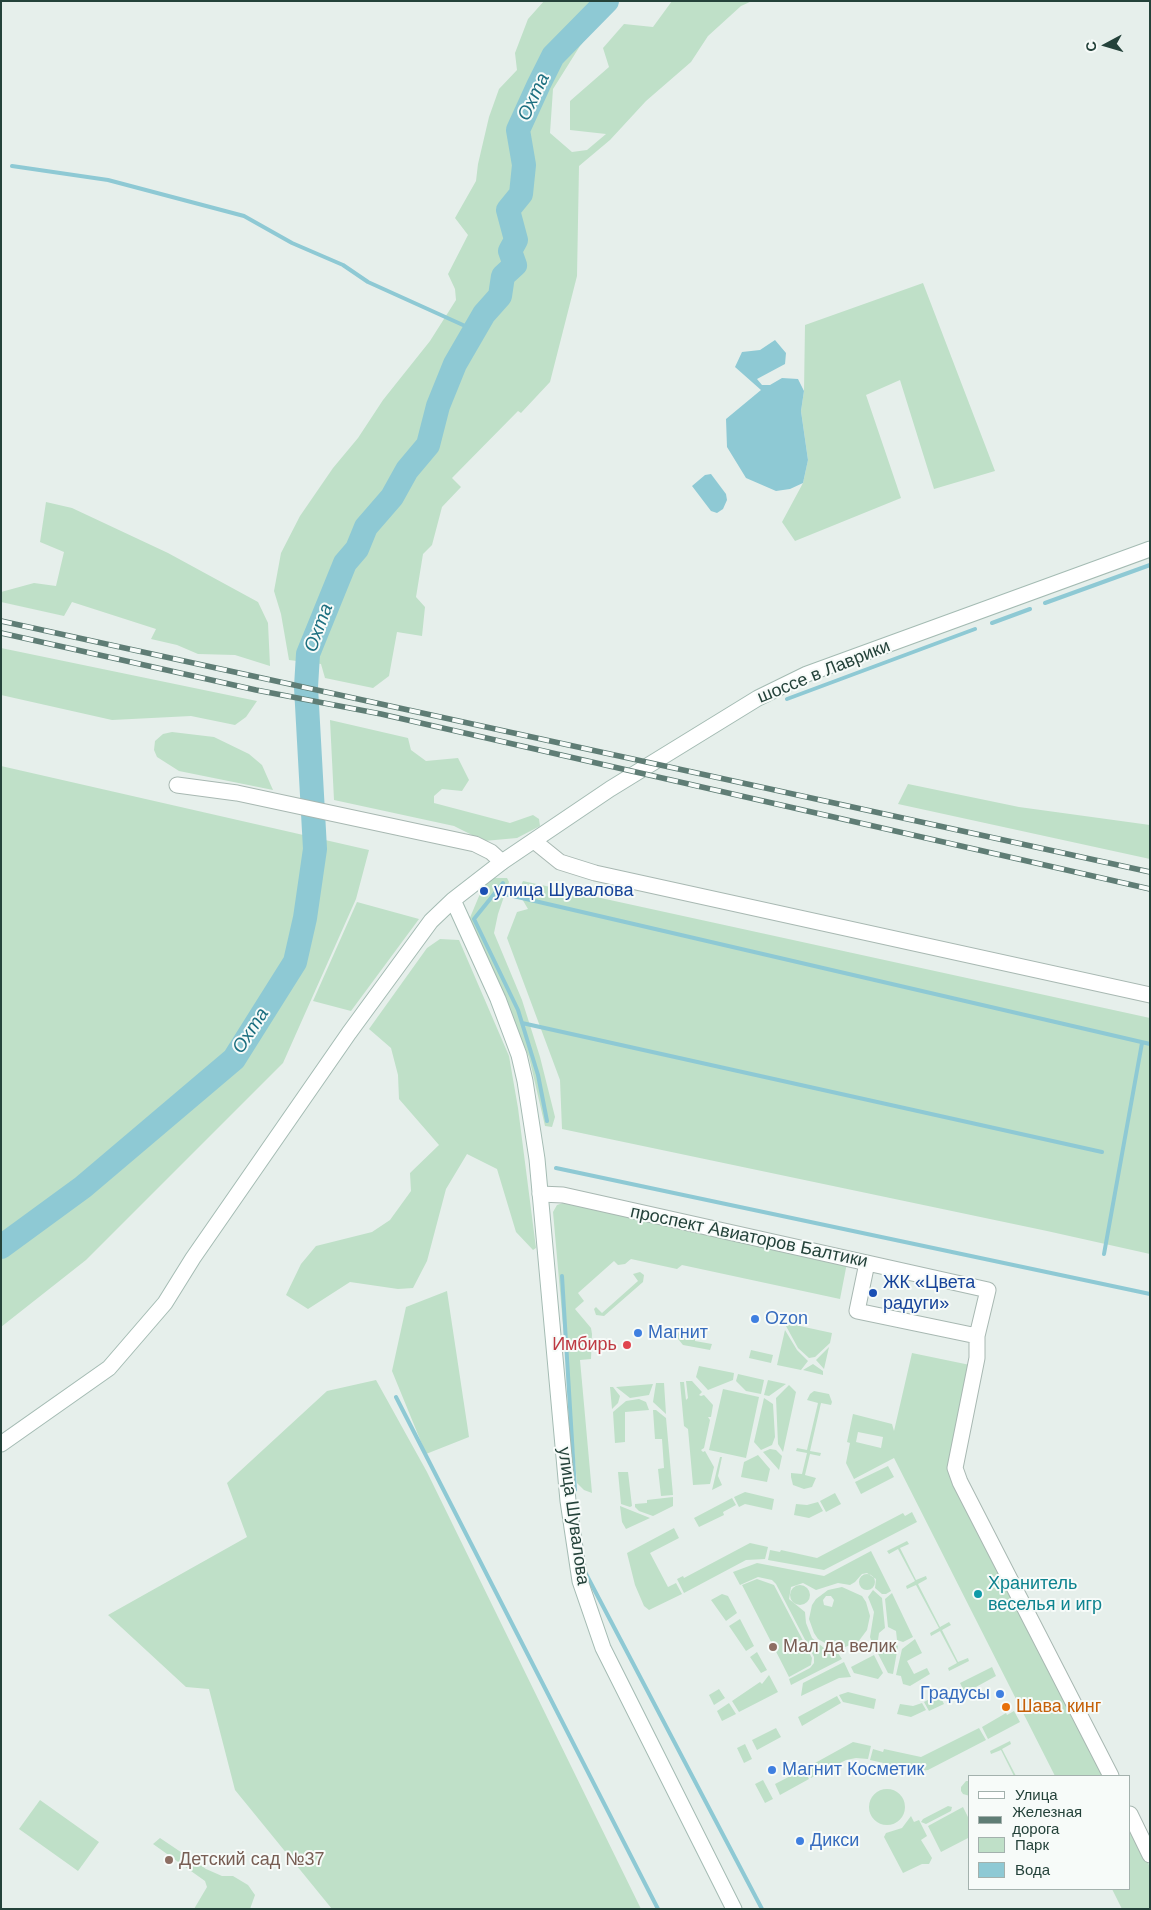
<!DOCTYPE html>
<meta charset="utf-8">
<style>
body{margin:0}
#map{position:relative;width:1151px;height:1910px;overflow:hidden;background:#e6efeb;font-family:Helvetica,sans-serif}
canvas{display:block}
.frame{position:absolute;inset:0;border:2px solid #24423a;pointer-events:none}
.legend{position:absolute;left:968px;top:1775px;width:162px;height:115px;box-sizing:border-box;background:#f7fbf9;border:1px solid #a3b1ad;margin:0;padding:6px 9px;list-style:none;font-size:15px;color:#24423a}
.legend li{display:flex;align-items:center;gap:10px;height:25px}
.legend b{width:25px;border:1px solid #a3b1ad}
.north{position:absolute;left:1081px;top:20px;width:50px;height:50px;-webkit-text-stroke:4px #f7fbf9;paint-order:stroke;rotate:264deg;font-size:14px;font-weight:700;line-height:20px;text-align:center;color:#24423a}
.north::after{content:'';display:block;margin:auto;width:18px;height:22px;background:#24423a;clip-path:polygon(50% 0,100% 100%,50% 72%,0 100%)}
</style>
<div id="map">
<canvas width="1151" height="1910"></canvas>
<div class="frame"></div>
<ul class="legend">
<li><b style="height:6px;background:#fff"></b>Улица</li>
<li><b style="height:6px;background:#5f7d75"></b>Железная дорога</li>
<li><b style="height:14px;background:#bfe0c8"></b>Парк</li>
<li><b style="height:14px;background:#8ec9d4"></b>Вода</li>
</ul>
<div class="north">С</div>
</div>
<script>
const c = document.querySelector('canvas').getContext('2d');
c.lineJoin = 'round';
function fillPath(path, color) { c.fillStyle = color; c.fill(path, 'evenodd'); }
const shape = rows => new Path2D(rows.map(r => 'M' + r).join(''));
function strokePath(path, color, width, dash) { c.strokeStyle = color; c.lineWidth = width; c.lineCap = dash ? 'butt' : 'round'; c.setLineDash(dash || []); c.stroke(path); }
function drawText(font, color, halo, rows, align = 'center') {
  c.font = font + ' Helvetica,sans-serif'; c.lineWidth = 4; c.setLineDash([]); c.textBaseline = 'middle'; c.strokeStyle = halo; c.fillStyle = color; for (const [text, x, y, turn = 0] of rows) {
    c.save(); c.translate(x, y); c.rotate((+turn || 0) * Math.PI / 180); c.textAlign = isNaN(turn) ? turn : align; if (halo) c.strokeText(text, 0, 0); c.fillText(text, 0, 0); c.restore();
  }
}
const green = shape([
 [544,1,616,1,580,46,553,89,550,133,572,152,587,150,606,134,570,130,570,101,609,67,603,48,624,24,653,27,672,1,752,1,741,6,708,36,691,62,646,101,610,140,579,166,577,276,550,382,521,413,518,411,452,478,461,487,442,507,432,545,423,554,416,597,425,607,422,636,397,632,389,676,373,688,325,678,321,664,289,660,281,614,274,591,281,553,300,516,333,468,358,438,383,400,430,341,456,300,455,289,448,274,468,235,455,218,476,181,478,164,489,117,499,89,517,70,515,53,528,19],
 [923,283,995,471,934,489,900,380,866,395,901,498,795,541,782,522,803,483,808,460,801,411,804,391,805,325],
 [46,502,72,508,168,553,258,602,268,623,270,666,235,655,198,654,177,645,151,639,156,629,72,602,64,616,1,602,1,592,34,583,56,586,64,552,40,542],
 [1,648,257,701,246,717,235,725,191,716,112,720,1,695],
 [330,720,408,738,411,750,426,761,458,758,469,780,462,791,442,789,434,796,434,803,510,823,533,815,539,819,540,826,517,838,484,841,454,826,334,800],
 [172,732,214,737,249,754,262,765,273,790,179,771,157,757,154,750,155,741,163,734],
 [1,766,369,850,356,899,283,1063,86,1260,1,1327],
 [908,784,1019,807,1150,825,1150,859,898,804],
 [494,878,507,878,509,882,498,914,494,933,522,1000,540,1057,555,1117,552,1127,545,1126,529,1057,469,920,482,889,488,881],
 [523,881,1150,1018,1150,1254,1047,1231,562,1129,560,1080,507,938,517,912,528,909,518,892],
 [357,902,419,919,351,1011,313,1001],
 [440,939,459,940,509,1056,518,1108,536,1248,533,1250,516,1232,497,1169,467,1154,446,1189,427,1261,413,1288,398,1289,350,1282,308,1309,286,1295,301,1264,316,1246,372,1232,390,1220,411,1191,410,1173,439,1145,399,1099,398,1075,391,1048,369,1029,427,948],
 [563,1203,847,1263,840,1299,682,1265,677,1269,631,1259,625,1264,618,1265,614,1261,578,1293,584,1301,575,1309,591,1328,592,1334,591,1359,580,1360,592,1493,584,1490,577,1483,553,1212,557,1205],
 [640,1272,644,1275,643,1282,604,1316,596,1315,594,1309,596,1307,602,1313,638,1281,633,1274],
 [447,1291,469,1437,426,1454,392,1371,406,1307],
 [786,1323,832,1333,830,1343,815,1357,809,1358,798,1348,786,1326],
 [785,1330,797,1350,808,1361,801,1370,777,1365],
 [676,1332,690,1335,695,1338,695,1341,712,1344,710,1350,683,1345,674,1334],
 [829,1347,824,1369,816,1360],
 [751,1350,773,1355,771,1363,749,1358],
 [912,1353,970,1365,949,1465,1104,1776,1055,1776,894,1458,854,1479,846,1463,850,1443,847,1442,853,1414,892,1424,894,1431],
 [858,1432,883,1437,881,1448,856,1442],
 [813,1364,823,1371,823,1375,803,1370],
 [699,1366,734,1373,733,1380,708,1390,696,1377],
 [738,1374,764,1380,761,1394,746,1391,736,1381],
 [376,1380,427,1472,641,1909,332,1909,235,1790,209,1689,186,1687,108,1615,247,1537,227,1483,327,1391],
 [768,1380,786,1384,769,1396,764,1395],
 [686,1381,692,1381,702,1392,699,1395,701,1396,704,1395,713,1405,711,1417,708,1417,710,1420,704,1448,701,1450,703,1452,705,1451,714,1467,710,1484,693,1485,688,1429,684,1426,680,1382,684,1382,686,1400,688,1398],
 [656,1383,664,1383,666,1414,653,1402],
 [653,1384,649,1395,630,1398,616,1387],
 [789,1385,796,1392,783,1452,778,1444,776,1398],
 [610,1387,613,1387,620,1396,618,1403,612,1409],
 [723,1389,759,1397,746,1458,709,1450],
 [814,1391,829,1394,832,1402,831,1405,821,1403,810,1451,821,1453,820,1456,810,1454,805,1475,816,1478,812,1487,804,1489,793,1485,791,1477,791,1473,802,1474,807,1453,796,1451,797,1448,807,1450,818,1403,807,1400,810,1394],
 [764,1398,773,1404,775,1437,772,1445,761,1450,754,1442],
 [639,1399,646,1402,649,1410,625,1412,625,1442,615,1443,613,1412,626,1401],
 [653,1410,656,1410,666,1418,673,1495,661,1496,658,1469,664,1468,662,1439,655,1439],
 [770,1449,776,1450,782,1456,779,1470,763,1452],
 [758,1455,770,1469,767,1482,741,1477,744,1462],
 [720,1457,722,1457,718,1476,722,1485,712,1490],
 [888,1466,894,1477,861,1494,855,1482],
 [618,1472,628,1472,632,1506,630,1507,621,1504],
 [745,1492,774,1499,772,1510,745,1504,739,1507,734,1497],
 [835,1493,841,1504,826,1512,820,1501],
 [673,1497,673,1506,653,1516,639,1511,635,1507,635,1504,647,1503,647,1500],
 [732,1498,736,1505,723,1512,724,1515,699,1527,694,1518],
 [818,1502,823,1511,809,1518,794,1515,796,1504,807,1505],
 [620,1506,650,1518,626,1529,622,1522],
 [912,1512,917,1522,824,1570,768,1560,770,1550,780,1552,781,1550,817,1558,903,1513,905,1516],
 [674,1528,679,1538,650,1553,668,1587,676,1583,682,1594,649,1610,644,1606,635,1585,627,1553],
 [907,1541,909,1544,900,1548,916,1580,926,1576,927,1579,918,1584,940,1627,949,1622,951,1625,942,1630,958,1662,968,1658,969,1661,949,1671,948,1668,957,1663,940,1631,931,1636,930,1633,939,1628,916,1585,907,1589,906,1586,915,1581,898,1549,889,1554,887,1551],
 [750,1543,768,1547,765,1559,746,1560,684,1593,677,1579,683,1576,684,1578],
 [871,1551,891,1591,886,1594,882,1594,875,1588,876,1579,867,1573,862,1574,855,1582,850,1585,838,1583,816,1590,803,1583,791,1587,789,1599,805,1612,806,1623,812,1638,825,1649,838,1653,842,1659,791,1685,789,1679,810,1668,814,1663,814,1657,776,1584,772,1580,758,1577,740,1585,733,1572,757,1563,824,1576],
 '859 1582a8 8 0 1 1 16 0a8 8 0 1 1-16 0Z',
 [757,1579,774,1585,812,1658,811,1665,789,1677,742,1585],
 '790 1595a10 10 0 1 1 20 0a10 10 0 1 1-20 0Z',
 [842,1587,862,1596,866,1602,870,1616,867,1630,858,1642,845,1647,838,1648,830,1646,818,1639,814,1633,809,1619,812,1605,816,1599,828,1590],
 [826,1596,831,1596,834,1600,832,1607,824,1605,823,1600],
 [873,1590,882,1598,885,1628,879,1633,878,1640,872,1643,870,1637,874,1612,868,1597],
 [892,1593,913,1637,903,1642,897,1640,896,1631,888,1627,885,1599],
 [722,1594,728,1596,737,1613,726,1621,711,1600],
 [740,1619,754,1646,746,1651,729,1626],
 [915,1639,922,1653,907,1661,914,1674,927,1668,930,1674,910,1686,903,1684,901,1676,896,1675,902,1649],
 [880,1643,886,1647,895,1644,898,1646,893,1674,888,1673,874,1646],
 [757,1652,767,1670,761,1673,750,1657],
 [874,1655,883,1673,878,1679,854,1673,851,1667],
 [844,1662,851,1677,839,1678,801,1696,803,1683],
 [992,1667,996,1676,965,1693,960,1683],
 [769,1675,778,1692,739,1712,732,1701,760,1682,762,1684],
 [719,1689,725,1698,714,1705,709,1695],
 [848,1692,876,1699,874,1709,843,1702,839,1695],
 [939,1694,944,1704,929,1711,924,1702],
 [837,1696,841,1703,802,1726,798,1717],
 [729,1703,736,1714,722,1721,717,1711],
 [922,1703,926,1710,911,1717,897,1714,900,1704,913,1706],
 [1014,1711,1020,1722,988,1739,982,1727,1006,1713,1007,1715],
 [776,1728,781,1737,757,1750,752,1740],
 [979,1728,986,1740,928,1770,919,1771,870,1760,873,1749,883,1752,884,1749,921,1757],
 [1010,1741,1011,1744,1002,1749,1016,1776,1014,1776,1001,1750,991,1754,990,1751],
 [853,1742,871,1746,868,1759,856,1758,846,1760,811,1778,806,1768],
 [745,1744,752,1759,744,1763,737,1748],
 [804,1769,809,1779,780,1795,775,1784],
 [763,1780,773,1799,765,1803,755,1784],
 [966,1781,970,1781,970,1796,963,1794,961,1791,961,1787],
 '869 1807a18 18 0 1 1 36 0a18 18 0 1 1-36 0Z',
 [40,1800,99,1842,78,1871,19,1829],
 [948,1806,952,1807,951,1811,926,1824,921,1822,923,1819],
 [963,1807,970,1821,970,1837,941,1852,928,1826],
 [911,1816,914,1822,919,1820,927,1836,921,1840,932,1858,929,1864,922,1864,903,1873,884,1837,886,1833,902,1828],
 [1130,1827,1150,1867,1150,1909,1122,1909,1112,1889,1130,1889],
 [160,1838,206,1869,222,1876,233,1876,248,1885,255,1895,250,1909,194,1909,207,1887,205,1881,153,1844]
]);
const water = shape([
 [775,340,786,353,785,364,757,379,762,385,770,385,782,378,798,379,804,391,801,411,808,460,803,483,790,489,776,491,746,478,727,447,726,419,761,390,735,367,742,352,760,350],
 [711,474,726,494,727,500,723,509,717,513,711,511,692,486,705,475]
]);
const stream = shape([
 [12,166,108,180,244,216,292,243,343,265,368,282,474,330],
 [1045,603,1150,565],
 [992,623,1030,609],
 [787,699,975,629],
 [503,883,474,919,518,1010,538,1075,547,1121],
 [496,892,1150,1044],
 [522,1023,1102,1152],
 [556,1168,1150,1294],
 [1104,1254,1142,1043],
 [562,1276,575,1490],
 [396,1397,658,1909],
 [585,1572,762,1909]
]);
const river = shape([
 [1,1247,83,1187,234,1059,295,962,305,918,315,849,306,687,308,654,345,563,357,549,366,527,392,497,407,470,428,445,438,406,455,364,484,314,500,296,503,276,515,265,510,251,516,240,508,210,521,194,524,165,518,130,539,84,553,56,607,1]
]);
const street = shape([
 [177,785,237,793,475,844,491,852,502,862],
 [534,841,560,862,595,873,1150,995],
 [540,1194,563,1195,988,1290,977,1336,977,1358,955,1468,960,1482,1111,1776],
 [867,1263,857,1311,977,1336],
 [1130,1814,1150,1855]
]);
const secondary = shape([
 [453,900,498,999,519,1055,525,1081,537,1159,568,1501,580,1581,603,1648,734,1909],
 [1,1444,109,1368,165,1303,193,1258,349,1033,431,921,453,900,502,862,610,789,758,698,807,674,1150,549]
]);
const rail = shape([
 [1,621,1150,872],
 [1,633,256,690,381,714,1150,889]
]);
const markers = [
 [484,891,5,"#1a4fb4"],
 [873,1293,5,"#1a4fb4"],
 [755,1319,5,"#3f7fe0"],
 [638,1333,5,"#3f7fe0"],
 [627,1345,5,"#e0444e"],
 [978,1594,5,"#0f9aa8"],
 [773,1647,5,"#8d6e63"],
 [1000,1694,5,"#3f7fe0"],
 [1006,1707,5,"#e8710a"],
 [772,1770,5,"#3f7fe0"],
 [800,1841,5,"#3f7fe0"],
 [169,1860,5,"#8d6e63"]
];
const streetNames = [
 ["шоссе в Лаврики",824,672,-22],
 ["проспект Авиаторов Балтики",749,1237,12],
 ["улица Шувалова",573,1516,82]
];
const transitNames = [
 ["улица Шувалова",494,891],
 ["ЖК «Цвета",883,1283],
 ["радуги»",883,1304]
];
const shopNames = [
 ["Ozon",765,1319],
 ["Магнит",648,1333],
 ["Градусы",990,1694,"right"],
 ["Магнит Косметик",782,1770],
 ["Дикси",810,1841]
];
const healthNames = [
 ["Имбирь",617,1345]
];
const cultureNames = [
 ["Хранитель",988,1584],
 ["веселья и игр",988,1605]
];
const educationNames = [
 ["Мал да велик",783,1647],
 ["Детский сад №37",179,1860]
];
const foodNames = [
 ["Шава кинг",1016,1707]
];
const waterNames = [
 ["Охта",534,97,-65],
 ["Охта",319,628,-70],
 ["Охта",251,1031,-57]
];
fillPath(green, '#bfe0c8');
fillPath(water, '#8ec9d4');
strokePath(stream, '#8ec9d4', 4);
strokePath(river, '#8ec9d4', 24);
strokePath(street, '#a8b8b2', 17);
strokePath(secondary, '#a4bbb3', 17);
strokePath(street, '#fff', 15);
strokePath(secondary, '#fff', 15);
strokePath(rail, '#5f7d75', 5.5);
strokePath(rail, '#f7fbf9', 4, [11]);
for (const [x, y, r, color] of markers) { const dot = new Path2D(); dot.arc(x, y, r, 0, 2 * Math.PI); c.fillStyle = color; c.fill(dot); strokePath(dot, '#f7fbf9', 2); }
drawText('18px', '#24423a', '#f7fbf9', streetNames);
drawText('18px', '#164399', '#f7fbf9', transitNames, 'left');
drawText('18px', '#366cbe', '#f7fbf9', shopNames, 'left');
drawText('18px', '#be3a42', '#f7fbf9', healthNames, 'right');
drawText('18px', '#0d838f', '#f7fbf9', cultureNames, 'left');
drawText('18px', '#785e54', '#f7fbf9', educationNames, 'left');
drawText('18px', '#c56008', '#f7fbf9', foodNames, 'left');
drawText('italic 19px', '#1c6f80', '#f7fbf9', waterNames);
</script>
